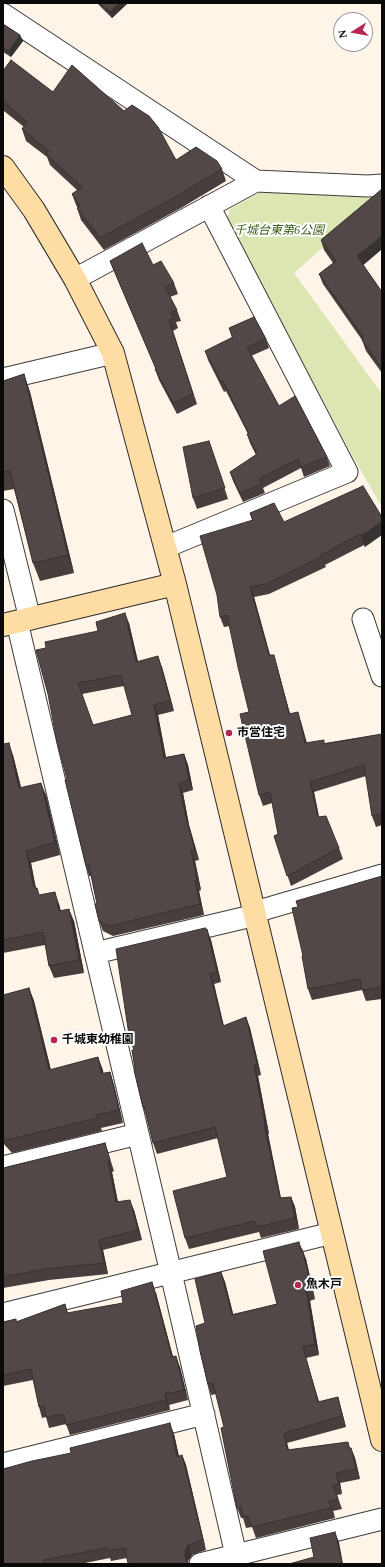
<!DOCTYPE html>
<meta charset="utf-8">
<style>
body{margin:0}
#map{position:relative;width:385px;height:1567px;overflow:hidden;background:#fef4e7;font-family:"Times New Roman",serif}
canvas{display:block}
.frame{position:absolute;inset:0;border:4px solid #0a0a0a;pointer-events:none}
.north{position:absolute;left:333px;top:12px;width:40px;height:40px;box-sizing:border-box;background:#fff;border:1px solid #9d9d9d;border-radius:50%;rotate:259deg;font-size:11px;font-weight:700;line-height:16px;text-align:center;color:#0a0a0a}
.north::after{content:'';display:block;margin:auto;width:14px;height:18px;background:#b52751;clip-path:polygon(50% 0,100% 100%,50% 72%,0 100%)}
</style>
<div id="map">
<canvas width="385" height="1567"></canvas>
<div class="frame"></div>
<div class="north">N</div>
</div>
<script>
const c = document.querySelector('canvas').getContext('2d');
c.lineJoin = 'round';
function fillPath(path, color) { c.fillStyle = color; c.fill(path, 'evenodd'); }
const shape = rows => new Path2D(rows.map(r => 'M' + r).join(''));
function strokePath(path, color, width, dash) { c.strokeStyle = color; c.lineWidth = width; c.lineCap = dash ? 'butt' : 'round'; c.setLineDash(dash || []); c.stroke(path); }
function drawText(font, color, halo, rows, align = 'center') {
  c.font = font + ' "Times New Roman","Noto Sans JP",serif'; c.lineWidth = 4; c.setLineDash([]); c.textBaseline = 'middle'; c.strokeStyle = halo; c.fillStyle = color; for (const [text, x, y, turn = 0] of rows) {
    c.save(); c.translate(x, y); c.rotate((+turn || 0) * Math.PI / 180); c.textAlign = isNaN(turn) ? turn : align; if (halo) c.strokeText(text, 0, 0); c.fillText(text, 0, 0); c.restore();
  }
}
const green = shape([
 [265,190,382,195,294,273,382,394,382,507,352,455,227,220,230,209]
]);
const street = shape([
 [3,14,256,181],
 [75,279,256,181,368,186,382,185],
 [3,379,113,353],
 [3,510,30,619],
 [166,547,347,472,209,206],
 [363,619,382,676],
 [17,622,171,1273,236,1555],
 [255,912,382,875],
 [95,953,256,915],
 [3,1167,138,1134],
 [3,1314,332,1233],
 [3,1464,204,1414],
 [200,1564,382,1519]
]);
const secondary = shape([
 [3,167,34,210,75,279,113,353,175,584,382,1440],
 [3,625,175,584]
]);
const wall = shape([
 [97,3,128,3,112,18],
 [3,24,20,35,23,41,11,57,3,52],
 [3,71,53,92,176,160,222,169,226,181,181,208,104,250,81,220,77,208,78,208,76,205,72,194,77,190,50,165,47,157,26,141,22,129,24,127,4,111,3,107],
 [382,189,382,249,363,265,382,292,382,373,366,351,362,340,323,284,319,274,333,263,324,250,321,240],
 [110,261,153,265,174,283,178,294,170,297,177,310,181,321,176,322,178,328,173,331,197,404,177,414,159,380,155,369,156,369,114,271],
 [229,328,266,339,269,348,251,356,279,406,327,457,330,466,304,477,301,468,263,488,265,493,243,502,233,481,230,472,256,455,250,443,247,434,248,434,226,391,224,392,208,360,205,351,232,338],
 [24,374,30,392,74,573,40,581,33,563,14,489,3,491,3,381],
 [209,441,228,499,197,509,193,498],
 [363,486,365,547,364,545,325,565,326,567,269,594,254,597,270,655,277,666,290,714,301,722,307,743,325,743,382,734,382,825,376,827,372,816,366,776,314,792,319,817,339,848,343,859,291,886,274,836,278,834,272,803,263,806,259,795,249,712,230,626,224,627,220,617,252,520,250,513,284,522],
 [129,623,138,661,162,667,174,711,158,715,166,757,184,754,188,765,193,790,183,793,189,825,199,860,195,861,201,890,199,891,204,915,113,936,103,931,99,921,97,904,91,876,89,876,86,866,67,779,46,648,98,631],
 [124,686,132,715,93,725,82,694],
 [3,744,13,755,21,787,46,795,60,855,31,863,36,888,37,888,39,895,59,904,61,911,74,921,84,973,54,978,49,966,45,945,3,953],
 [382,876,382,999,366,1001,362,990,312,1000,308,989,303,956],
 [205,929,211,940,221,982,214,984,224,1026,246,1017,250,1028,261,1075,258,1076,269,1134,268,1134,281,1198,291,1197,295,1207,299,1229,261,1238,259,1232,189,1249,185,1238,227,1177,218,1138,157,1154,153,1143,147,1117,143,1107,135,1069,134,1050],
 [29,988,34,1001,51,1070,98,1057,103,1073,110,1072,114,1085,123,1123,101,1128,102,1131,12,1153,3,1143,3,995],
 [105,1143,114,1171,112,1172,118,1202,134,1210,142,1240,103,1250,108,1274,49,1280,3,1288,3,1168],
 [299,1242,306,1259,315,1299,310,1301,319,1355,306,1358,319,1402,338,1397,341,1408,346,1427,287,1443,289,1450,348,1442,350,1448,351,1448,355,1458,360,1479,340,1483,342,1494,337,1495,342,1509,333,1511,335,1518,256,1538,252,1527,246,1528,243,1518,241,1518,237,1508,224,1427,216,1394,211,1395,208,1384,205,1323,221,1272,225,1282,233,1314,277,1304],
 [156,1293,173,1357,180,1367,188,1400,169,1405,170,1410,70,1435,66,1424,49,1428,46,1417,42,1418,39,1407,33,1380,3,1386,3,1322,16,1319,17,1322,65,1304,68,1313,123,1303],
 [174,1434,179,1456,182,1455,186,1465,206,1550,192,1555,188,1561,188,1562,127,1558,111,1561,110,1558,80,1564,3,1564]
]);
const shadedWall = shape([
 [119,3,128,3,112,18,110,12],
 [20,35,23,41,11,57,9,51],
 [382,236,382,249,361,267,357,256],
 [24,374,30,392,74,573,68,555],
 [382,521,382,535,365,547,361,536],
 [250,587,254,597,273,666,269,655],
 [125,613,129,623,140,672,136,662],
 [274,655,277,666,293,725,289,714],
 [158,656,162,667,174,711,170,700],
 [154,705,158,715,168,769,164,758],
 [298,712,301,722,309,753,305,743],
 [9,743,13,755,24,800,19,788],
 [184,754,188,765,193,790,189,780],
 [310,782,314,792,321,827,318,817],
 [41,783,46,795,60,855,55,842],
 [179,783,183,793,189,825,199,860,195,850,185,814],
 [191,850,195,861,201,890,197,880],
 [26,851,31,863,38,901,34,888],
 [195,880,199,891,204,915,200,904],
 [55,892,59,904,63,923,59,911],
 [69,909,74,921,84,973,79,960],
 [207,929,211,940,221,982,217,972],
 [210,974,214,984,226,1037,223,1026],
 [29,988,34,1001,54,1083,49,1070],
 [246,1017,250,1028,261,1075,257,1064],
 [98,1057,103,1070,106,1086,101,1074],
 [254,1065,258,1076,269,1134,265,1123],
 [110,1072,114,1085,123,1123,119,1110],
 [264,1124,268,1134,283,1209,280,1198],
 [108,1161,112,1172,120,1213,116,1202],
 [291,1197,295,1207,299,1229,295,1218],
 [130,1200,134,1210,142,1240,138,1230],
 [99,1240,103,1250,108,1274,104,1263],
 [302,1249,306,1259,315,1299,312,1289],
 [221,1272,225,1282,236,1325,232,1315],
 [152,1282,156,1293,176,1368,172,1357],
 [306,1290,310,1301,319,1355,315,1344],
 [303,1347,306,1358,322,1412,318,1402],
 [176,1356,180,1367,188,1400,184,1390],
 [165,1394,169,1405,170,1410,166,1400],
 [338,1397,341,1408,346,1427,342,1416],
 [170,1423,174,1434,181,1467,177,1457],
 [284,1433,287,1443,291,1460,287,1450],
 [351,1448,355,1458,360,1479,356,1469],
 [182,1455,186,1465,206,1550,203,1540],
 [336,1473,340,1483,342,1494,339,1484],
 [329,1501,333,1511,335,1518,331,1508],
 [335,1532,339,1542,343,1564,342,1564],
 [188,1545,192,1555,188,1561,188,1564,185,1557,185,1551]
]);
const building = shape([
 [100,3,119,3,110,12,100,3],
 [3,24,20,35,9,51,3,48,3,24],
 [11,60,53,92,72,65,124,111,132,105,149,116,158,127,176,160,196,147,217,161,222,169,177,196,100,238,77,208,80,206,72,194,82,187,46,154,49,151,22,129,27,122,3,101,3,71,11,60],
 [382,189,382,236,357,256,382,292,382,368,362,340,364,338,319,274,336,261,321,240,382,189],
 [142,243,153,265,161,261,174,283,165,287,177,310,171,312,174,318,169,320,193,394,173,403,155,369,156,369,110,261,142,243],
 [254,317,266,339,247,347,279,406,295,396,327,457,301,467,298,459,259,479,262,484,240,493,230,472,257,454,247,434,249,434,223,381,221,382,205,351,233,337,229,328,254,317],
 [24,374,68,555,33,563,10,470,3,472,3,381,24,374],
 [209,441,225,488,193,498,183,447,209,441],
 [363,486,382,517,382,521,361,536,360,534,321,555,322,556,266,584,250,587,269,655,274,655,289,714,298,712,305,743,324,740,324,744,382,734,382,814,372,816,364,765,310,782,318,817,326,816,339,848,287,876,274,836,278,834,270,792,259,795,240,714,249,712,238,667,227,615,220,617,217,595,200,536,253,520,250,513,274,503,284,522,363,486],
 [125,613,136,662,158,656,170,700,154,705,164,758,184,754,189,780,179,783,185,814,195,850,191,850,197,880,195,880,200,904,109,926,99,921,95,904,97,904,89,865,86,866,65,780,67,779,57,742,48,694,36,650,46,648,45,642,98,631,96,622,125,613],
 [121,675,132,715,93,725,78,683,121,675],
 [9,743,19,788,41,783,55,842,26,851,34,888,37,888,39,895,55,892,59,911,69,909,79,960,49,966,43,932,3,940,3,744,9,743],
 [382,876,382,987,362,990,360,979,308,989,302,956,303,956,292,908,298,907,296,901,382,876],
 [205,928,205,929,207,929,217,972,210,974,223,1026,246,1017,257,1064,254,1065,265,1123,264,1124,280,1198,291,1197,295,1218,257,1227,255,1221,185,1238,173,1191,227,1177,215,1127,153,1143,144,1106,143,1107,134,1070,135,1069,132,1050,134,1050,129,1035,116,949,205,928],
 [29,988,49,1070,98,1057,101,1074,110,1072,119,1110,96,1115,97,1118,7,1140,3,1135,3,995,29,988],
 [105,1143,110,1160,108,1161,116,1202,130,1200,138,1230,99,1240,104,1263,45,1269,3,1277,3,1168,105,1143],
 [299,1242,300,1249,302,1249,312,1289,306,1290,315,1344,303,1347,318,1402,338,1397,342,1416,284,1433,287,1450,348,1442,349,1448,351,1448,356,1469,336,1473,339,1484,333,1485,338,1499,329,1501,331,1508,252,1527,248,1516,243,1517,241,1507,237,1508,221,1428,224,1427,213,1383,208,1384,200,1351,196,1326,205,1323,195,1279,221,1272,232,1315,277,1304,263,1251,299,1242],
 [152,1282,172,1357,176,1356,184,1390,165,1394,166,1400,66,1425,64,1414,46,1417,44,1406,39,1407,31,1369,3,1375,3,1322,16,1319,16,1322,65,1304,67,1313,123,1303,121,1291,152,1282],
 [170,1423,177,1457,182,1455,203,1540,188,1545,185,1551,185,1557,187,1562,191,1564,128,1564,125,1548,107,1551,106,1548,44,1560,45,1564,3,1564,3,1469,32,1461,71,1453,70,1448,170,1423],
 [335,1532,342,1564,289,1564,314,1557,310,1538,335,1532]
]);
const markers = [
 [229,733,4,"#b52751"],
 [54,1040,4,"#b52751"],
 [298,1285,4,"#b52751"]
];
const parkNames = [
 ["千城台東第6公園",279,231]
];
const poiNames = [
 ["市営住宅",237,733],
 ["千城東幼稚園",62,1040],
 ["魚木戸",306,1285]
];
fillPath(green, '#dbe6b3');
strokePath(street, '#3d3d3d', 23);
strokePath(secondary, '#2c2c2c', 24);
strokePath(street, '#fff', 21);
strokePath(secondary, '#fddda4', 22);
fillPath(wall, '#473e3d');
fillPath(shadedWall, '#393232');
fillPath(building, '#524847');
strokePath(building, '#393232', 1);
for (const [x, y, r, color] of markers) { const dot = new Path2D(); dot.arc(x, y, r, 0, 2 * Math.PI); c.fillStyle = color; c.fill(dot); strokePath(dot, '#fff', 1.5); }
drawText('italic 12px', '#3b5e1d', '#fff', parkNames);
drawText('bold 12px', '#0a0a0a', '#fff', poiNames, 'left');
</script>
